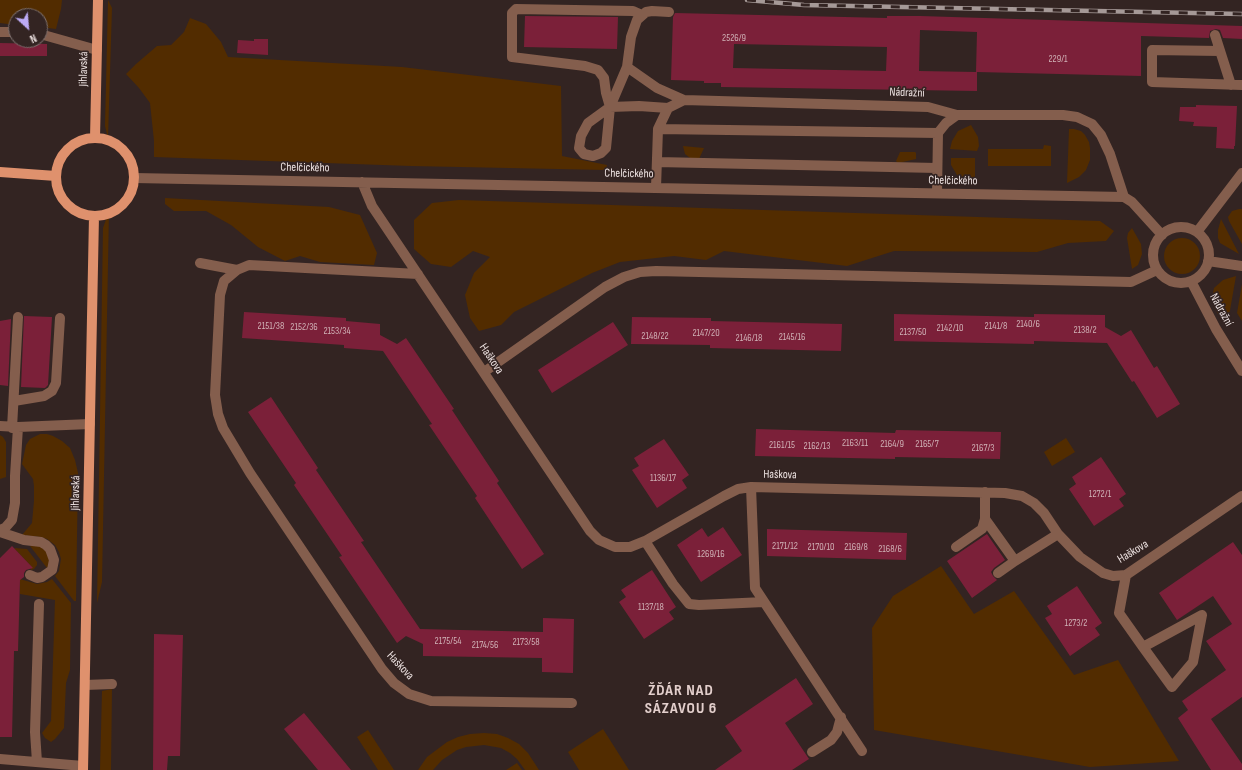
<!DOCTYPE html>
<meta charset="utf-8">
<style>
body{margin:0}
#map{position:relative;width:1242px;height:770px;overflow:hidden;background:#332422;font-family:"Sofia Sans Condensed",sans-serif}
canvas{display:block}
.north{position:absolute;left:8px;top:8px;width:40px;height:40px;box-sizing:border-box;background:#332422;border:1px solid #7d706e;border-radius:50%;rotate:154deg;font-size:11px;font-weight:700;line-height:16px;text-align:center;color:#ece1e0}
.north::after{content:'';display:block;margin:auto;width:14px;height:18px;background:#bcaaf5;clip-path:polygon(50% 0,100% 100%,50% 72%,0 100%)}
</style>
<div id="map">
<canvas width="1242" height="770"></canvas>
<div class="north">N</div>
</div>
<script>
const c = document.querySelector('canvas').getContext('2d');
c.lineJoin = 'round';
function fillPath(path, color) { c.fillStyle = color; c.fill(path, 'evenodd'); }
const shape = rows => new Path2D(rows.map(r => 'M' + r).join(''));
function strokePath(path, color, width, dash) { c.strokeStyle = color; c.lineWidth = width; c.lineCap = dash ? 'butt' : 'round'; c.setLineDash(dash || []); c.stroke(path); }
function drawText(font, color, halo, rows, align = 'center') {
  c.font = font + ' "Sofia Sans Condensed",sans-serif'; c.lineWidth = 3.5; c.setLineDash([]); c.textBaseline = 'middle'; c.strokeStyle = halo; c.fillStyle = color; for (const [text, x, y, turn = 0] of rows) {
    c.save(); c.translate(x, y); c.rotate((+turn || 0) * Math.PI / 180); c.textAlign = isNaN(turn) ? turn : align; if (halo) c.strokeText(text, 0, 0); c.fillText(text, 0, 0); c.restore();
  }
}
const green = shape([
 [0,0,62,0,61,9,56,29,40,27,40,16,16,16,16,25,0,23],
 [108,0,112,8,108,138,105,126],
 [190,18,206,24,221,42,228,57,402,67,561,86,562,156,607,165,606,170,411,166,154,157,154,141,150,103,139,88,126,74,136,64,157,46,171,45,184,32],
 [971,125,978,137,979,146,977,151,950,149,952,141,958,131],
 [1069,129,1074,129,1081,131,1085,135,1089,142,1090,148,1090,160,1086,170,1079,177,1067,183],
 [1044,145,1051,146,1051,166,988,166,988,149,1043,149],
 [683,146,704,148,699,159,690,158,685,154],
 [900,152,915,152,916,153,916,159,898,163,896,161],
 [951,158,975,158,975,182,968,181,957,175,951,165],
 [165,198,329,207,360,215,377,253,374,265,320,262,300,256,285,261,258,247,231,225,206,211,174,211,165,204],
 [459,200,1100,221,1114,231,1106,241,1068,243,1037,252,894,251,847,266,724,251,706,260,674,256,620,262,592,273,514,312,501,325,479,331,470,318,465,295,474,273,490,257,473,251,451,267,431,264,414,249,414,220,432,203],
 [1239,209,1242,209,1242,244,1229,221,1228,217,1232,211],
 [109,211,102,582,97,603,103,228],
 [1221,219,1239,254,1220,243,1218,238,1218,230],
 [1132,228,1141,244,1142,254,1138,265,1132,269,1127,238,1128,233],
 '1164 256a18 18 0 1 1 36 0a18 18 0 1 1-36 0Z',
 [1236,276,1229,316,1222,321,1214,307,1212,298,1214,288,1223,280],
 [1242,284,1242,321,1237,313],
 [40,434,47,434,53,436,62,441,70,448,75,460,78,473,76,601,74,601,55,576,59,571,61,559,59,552,55,545,47,539,41,537,22,535,32,523,34,501,34,486,33,479,22,464,26,445,30,439],
 [0,435,3,437,6,442,6,477,0,479],
 [1066,438,1075,452,1052,466,1044,452],
 [30,546,40,546,47,552,50,562,47,568],
 [14,548,27,549,37,562,37,565,34,569,31,570,31,566],
 [941,566,974,614,1014,591,1074,675,1118,660,1179,761,1090,767,874,730,872,628,893,596],
 [20,579,37,584,47,582,52,579,71,603,70,670,66,683,64,728,55,739,51,742,45,738,42,733,51,721,55,600,20,594],
 [112,689,111,770,100,770,102,691],
 [603,729,629,770,579,770,568,752],
 [368,730,394,770,378,770,357,737],
 [484,733,497,734,508,738,519,744,528,753,539,770,525,770,517,759,510,753,501,748,484,745,466,747,457,750,442,760,433,770,418,770,427,757,447,742,458,737,470,734],
 [517,763,522,770,506,770]
]);
const building = shape([
 [675,13,887,18,887,16,920,16,1242,26,1242,39,1223,38,1220,30,1216,29,1210,31,1209,38,1141,36,1141,76,977,72,977,91,721,87,721,83,704,83,704,81,671,80,673,17],
 [920,30,977,32,976,72,919,71],
 [734,44,887,47,886,71,733,68],
 [525,16,618,17,617,49,524,47],
 [254,39,268,39,268,55,237,53,238,40,254,41],
 [0,43,47,44,47,56,0,56],
 [1196,105,1237,106,1235,146,1234,146,1234,149,1216,148,1217,127,1193,126,1194,122,1179,121,1180,107,1196,107],
 [244,312,346,318,346,321,380,324,380,335,397,344,406,338,454,409,452,410,499,481,497,483,544,554,522,569,475,498,477,496,429,425,432,424,383,351,344,348,344,345,242,338],
 [894,314,1034,317,1034,314,1105,315,1105,327,1121,336,1131,330,1154,368,1157,366,1180,404,1157,418,1134,381,1132,382,1107,343,1034,341,1034,344,894,341],
 [24,316,52,317,48,385,45,388,21,387],
 [632,317,711,318,711,321,842,324,841,351,710,348,710,345,631,344],
 [11,319,8,386,0,385,0,321],
 [613,322,628,345,552,393,538,370],
 [271,397,318,468,316,470,364,541,361,542,420,629,543,632,543,618,574,619,573,673,542,672,542,658,423,656,423,644,406,636,397,643,339,557,342,556,294,485,296,483,248,412],
 [756,429,895,433,896,430,1001,432,1000,459,895,457,895,459,755,456],
 [664,439,689,475,682,480,687,488,657,508,632,470,639,466,634,458],
 [1101,457,1126,494,1119,499,1124,506,1094,526,1069,489,1076,484,1072,477],
 [723,527,742,555,701,582,677,545,702,528,708,537],
 [767,529,907,533,906,560,767,556],
 [987,534,1005,560,994,568,991,572,993,576,997,580,972,598,947,561],
 [1233,542,1242,555,1242,697,1211,719,1242,764,1242,770,1211,770,1178,718,1188,710,1182,701,1226,670,1206,641,1232,624,1213,596,1177,620,1159,593],
 [12,546,33,568,26,570,24,573,24,577,20,580,18,651,14,651,12,737,0,737,0,558],
 [652,570,676,607,669,612,674,619,644,639,619,602,626,597,621,590],
 [1077,586,1102,623,1095,628,1100,635,1070,656,1045,618,1052,614,1047,606],
 [154,634,183,635,180,756,168,756,167,770,153,770],
 [796,678,813,704,785,723,809,759,792,770,715,770,742,751,725,726],
 [304,713,351,770,318,770,284,729]
]);
const minor = shape([
 [0,32,16,32],
 [40,34,97,50],
 [1215,35,1231,85],
 [1220,51,1152,50,1152,82,1242,85],
 [627,67,657,88,684,100],
 [610,107,606,93,604,78,598,70,585,66,512,57,512,13,516,9,633,11,642,15],
 [668,108,639,106,610,107,588,123,581,136,579,148,584,154,593,156,601,153,606,148,610,107,627,67,631,37,637,20,646,12,652,11,669,12],
 [658,129,938,133],
 [657,162,937,168],
 [134,178,1124,197],
 [362,182,372,206,590,531,599,540,615,547,630,547,645,541,724,496,738,489,751,487,1005,493,1022,496,1034,503,1044,513,1058,534,1080,557,1103,573,1113,576,1126,575,1242,496],
 [656,188,658,129,668,108,684,100,928,107,957,115,1063,115,1077,117,1092,124,1101,135,1110,154,1124,197,1132,202,1162,235],
 [937,193,938,133,946,123,957,115],
 '1153 255a28 28 0 1 1 56 0a28 28 0 1 1-56 0Z',
 [1197,232,1242,173],
 [1208,261,1242,266],
 [200,263,237,270],
 [418,274,249,265,237,270,224,281,220,295,215,395,218,414,223,428,250,473,382,669,394,683,409,694,431,701,572,703],
 [1191,281,1216,329,1242,371],
 [484,372,605,287,624,277,640,272,656,271,1131,282,1157,270],
 [14,401,44,396,52,391,56,383,60,318],
 [0,426,18,427,90,424],
 [12,428,18,317],
 [751,487,755,588,862,751],
 [985,519,1015,561],
 [0,530,5,528,12,520,15,503,15,476,18,427],
 [0,532,24,540,41,542,46,545,50,549,54,560,52,570,42,577,37,578,30,575],
 [645,541,673,584,689,604,699,605,764,602],
 [956,547,982,529,985,519,985,492],
 [998,573,1015,561,1058,534],
 [1126,575,1119,613,1143,647,1172,687,1193,662,1202,615,1143,647],
 [85,685,112,684],
 [812,752,831,740,837,732,841,717],
 [0,759,83,766],
 [37,762,35,732,39,604]
]);
const major = shape([
 '56 177a39 39 0 1 1 78 0a39 39 0 1 1-78 0Z',
 [95,138,98,0],
 [0,172,56,176],
 [83,770,94,216]
]);
const rail = shape([
 [747,0,804,5,1242,14]
]);
const numberNames = [
 ["2526/9",734,38],
 ["229/1",1058,59],
 ["2140/6",1028,324],
 ["2151/38",271,326],
 ["2141/8",996,326],
 ["2152/36",304,327],
 ["2142/10",950,328],
 ["2138/2",1085,330],
 ["2153/34",337,331],
 ["2137/50",913,332],
 ["2147/20",706,333],
 ["2148/22",655,336],
 ["2145/16",792,337],
 ["2146/18",749,338],
 ["2163/11",855,443],
 ["2164/9",892,444],
 ["2165/7",927,444],
 ["2161/15",782,445],
 ["2162/13",817,446],
 ["2167/3",983,448],
 ["1136/17",663,478],
 ["1272/1",1100,494],
 ["2171/12",785,546],
 ["2170/10",821,547],
 ["2169/8",856,547],
 ["2168/6",890,549],
 ["1269/16",711,554],
 ["1137/18",651,607],
 ["1273/2",1076,623],
 ["2175/54",448,641],
 ["2173/58",526,642],
 ["2174/56",485,645]
];
const streetNames = [
 ["Jihlavská",84,69,-89],
 ["Nádražní",907,93,2],
 ["Chelčického",305,168,1],
 ["Chelčického",629,174,1],
 ["Chelčického",953,181,1],
 ["Nádražní",1221,310,61],
 ["Haškova",491,359,56],
 ["Haškova",780,475,1],
 ["Jihlavská",76,493,-89],
 ["Haškova",1133,552,-31],
 ["Haškova",400,666,47]
];
const districtNames = [
 ["ŽĎÁR NAD",681,691],
 ["SÁZAVOU 6",681,709]
];
fillPath(green, '#522c00');
fillPath(building, '#7b2039');
strokePath(minor, '#845e4d', 10);
strokePath(major, '#df916d', 10);
strokePath(rail, '#a59997', 4.5);
strokePath(rail, '#332422', 3, [9]);
drawText('10px', '#d0b1b6', null, numberNames);
drawText('12px', '#ece1e0', '#332422', streetNames);
c.letterSpacing = '1px';
drawText('bold 16px', '#e3cfcc', '#332422', districtNames);
c.letterSpacing = '0px';
</script>
